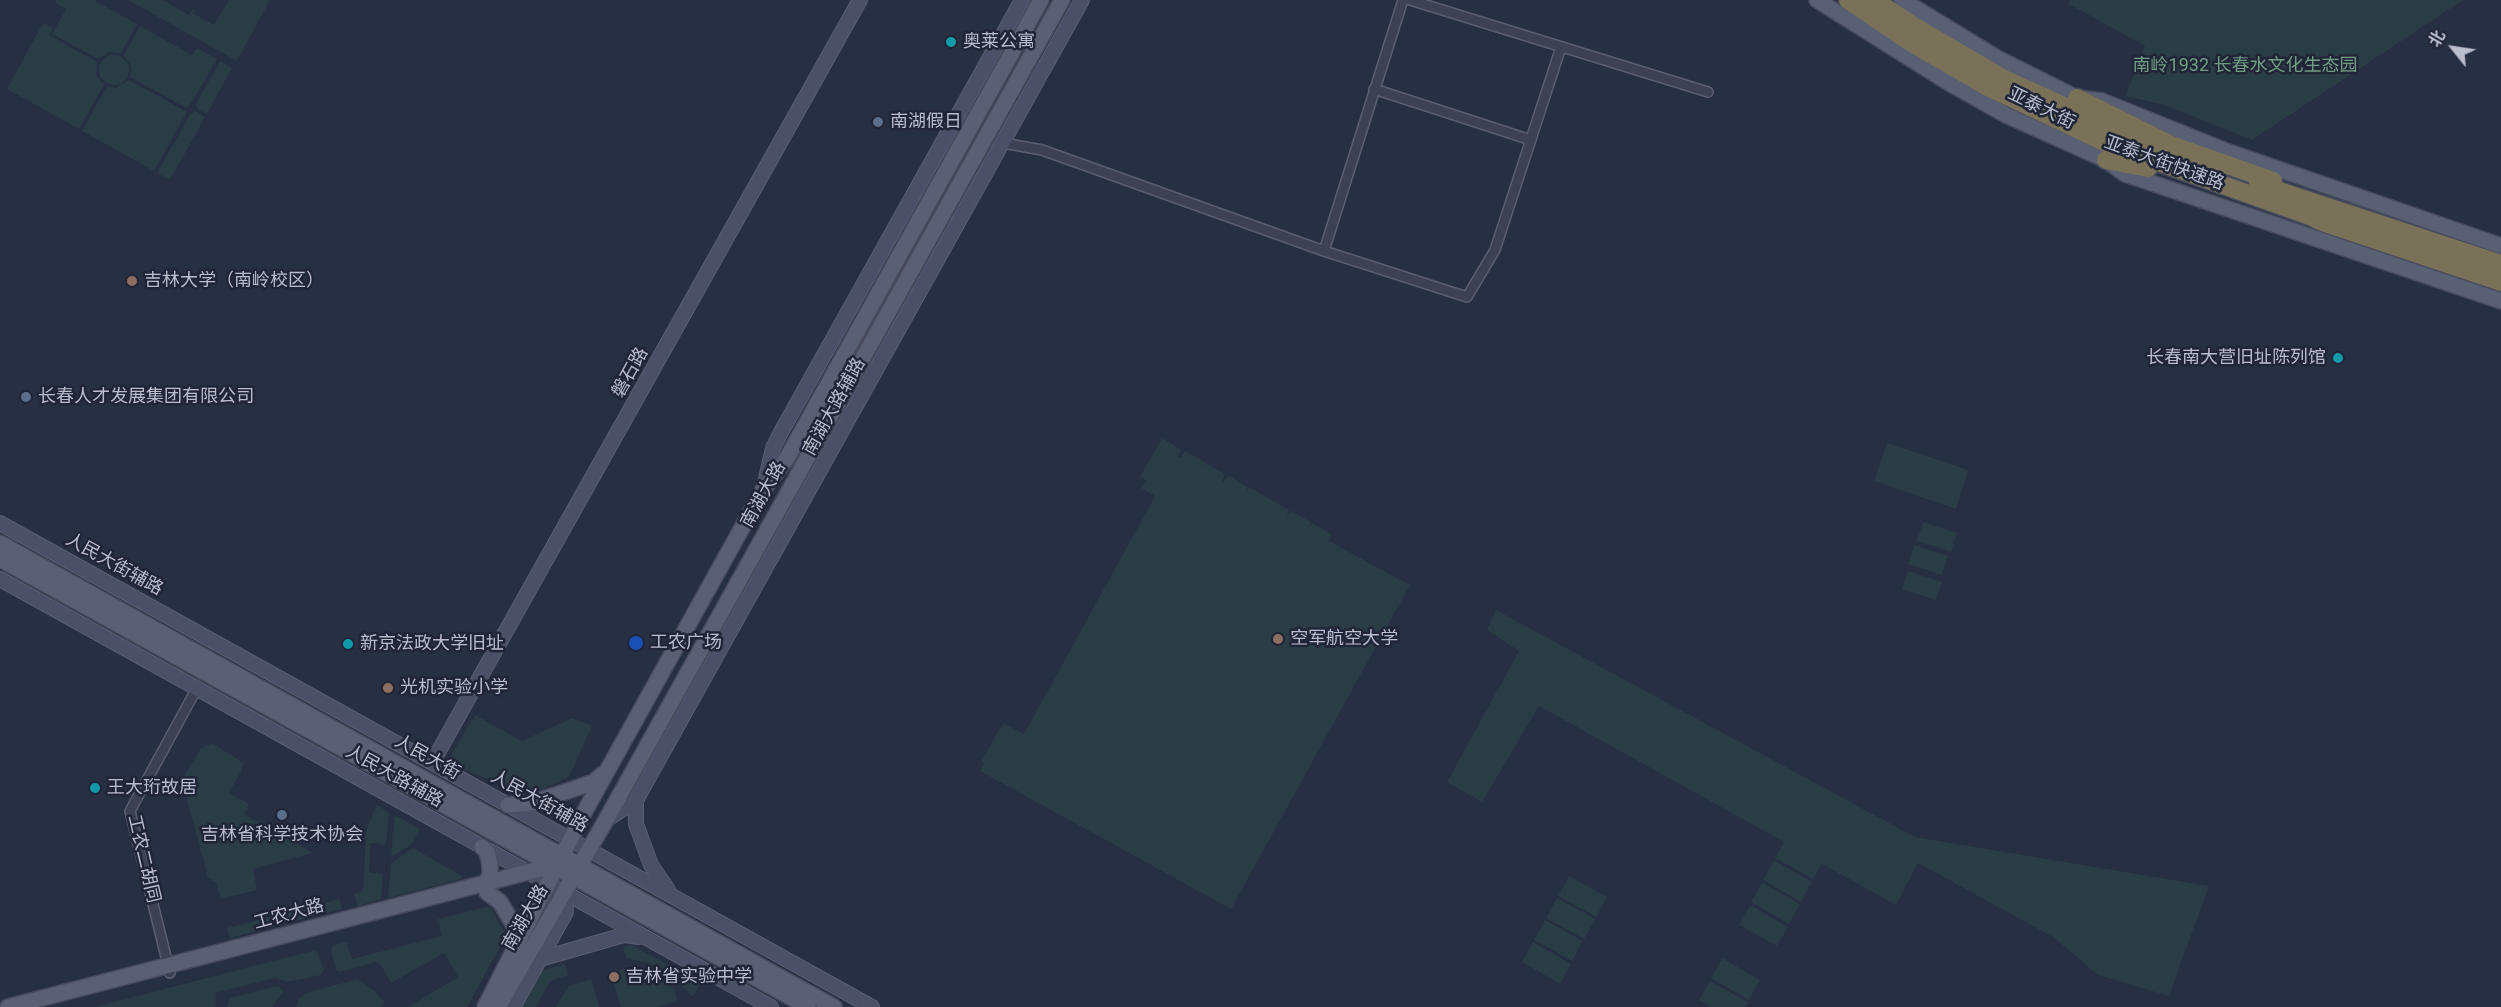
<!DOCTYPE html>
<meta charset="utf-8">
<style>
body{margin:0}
#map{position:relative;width:2501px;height:1007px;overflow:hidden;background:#272f43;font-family:Roboto,"Noto Sans SC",sans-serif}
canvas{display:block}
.north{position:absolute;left:2423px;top:18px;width:60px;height:60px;-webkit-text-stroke:4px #202638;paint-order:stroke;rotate:300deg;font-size:16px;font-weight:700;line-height:24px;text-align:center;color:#b9bdcc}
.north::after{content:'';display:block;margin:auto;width:21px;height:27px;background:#b9bdcc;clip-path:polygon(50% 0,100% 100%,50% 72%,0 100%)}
</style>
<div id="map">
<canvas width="2501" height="1007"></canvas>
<div class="north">北</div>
</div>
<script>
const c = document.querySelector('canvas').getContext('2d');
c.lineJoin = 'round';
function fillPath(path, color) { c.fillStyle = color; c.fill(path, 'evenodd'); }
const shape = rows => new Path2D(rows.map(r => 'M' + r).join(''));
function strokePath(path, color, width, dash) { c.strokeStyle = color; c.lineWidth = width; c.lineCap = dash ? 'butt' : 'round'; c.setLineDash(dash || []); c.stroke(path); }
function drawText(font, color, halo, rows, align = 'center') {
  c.font = font + ' Roboto,"Noto Sans SC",sans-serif'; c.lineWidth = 5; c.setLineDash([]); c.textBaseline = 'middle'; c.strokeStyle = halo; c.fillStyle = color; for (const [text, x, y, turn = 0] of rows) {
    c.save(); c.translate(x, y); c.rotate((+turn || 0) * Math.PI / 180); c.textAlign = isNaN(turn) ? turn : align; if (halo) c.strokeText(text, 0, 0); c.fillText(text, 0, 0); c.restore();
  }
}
const green = shape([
 [56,0,94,0,137,24,121,53,109,52,98,59,52,34,66,9,55,3],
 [128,0,163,0,189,15,193,8,196,10,194,14,214,25,229,0,270,0,237,61],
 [2070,0,2463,0,2252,140,2165,105,2125,96,2145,46,2069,4],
 [43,23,53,28,49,35,97,62,96,75,104,85,79,129,7,89],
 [140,26,192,55,197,48,217,59,192,102,186,108,130,77,132,67,124,55],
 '99 70a15 15 0 1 1 30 0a15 15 0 1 1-30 0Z',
 [220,61,232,68,207,114,197,109,196,104],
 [129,80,187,112,154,171,82,131,107,86,116,88],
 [196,111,205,117,170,180,157,173,191,113],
 [1162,438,1182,450,1178,457,1180,458,1185,451,1205,462,1201,470,1205,463,1225,474,1222,481,1223,482,1228,475,1248,487,1245,494,1249,487,1289,510,1286,517,1291,511,1311,522,1307,529,1312,523,1332,534,1329,541,1410,585,1231,909,980,771,984,763,981,761,1003,723,1024,734,1155,496,1141,488,1146,480,1140,477],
 [1887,443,1968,470,1956,509,1874,481],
 [1923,522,1957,533,1951,552,1917,541],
 [1914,545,1948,556,1942,575,1908,564],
 [1908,571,1942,582,1936,600,1902,589],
 [1496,610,1915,837,2209,886,2169,996,2098,975,2053,937,1918,863,1896,905,1822,864,1813,879,1775,858,1784,842,1539,706,1482,802,1447,782,1519,651,1487,630],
 [475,715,522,741,572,718,592,726,569,777,532,794,474,774,455,764,451,755],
 [213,743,243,763,242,770,229,793,249,804,244,814,313,853,253,869,257,890,221,899,216,882,208,878,183,784,184,777,201,748],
 [376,805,389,812,386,845,371,843,369,872,383,874,381,899,358,906,354,894,363,891,366,832],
 [395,815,420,829,411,845,391,857],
 [413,848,462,876,461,879,388,898,391,863],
 [1774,860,1812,882,1801,902,1763,880],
 [1569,876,1607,897,1596,917,1558,896],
 [1762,882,1800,904,1789,924,1751,902],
 [1557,898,1595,919,1584,939,1546,918],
 [339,899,342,909,230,938,227,928],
 [1750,905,1788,927,1777,946,1739,925],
 [490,906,506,936,467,1007,408,1007,458,977,444,953,391,983,381,965,376,962,340,972,336,970,331,949,333,945,347,942,352,959,441,936,438,919],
 [1545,920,1583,941,1572,961,1534,940],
 [1533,942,1571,964,1560,984,1522,962],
 [632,945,700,983,693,997,669,974,648,963,626,958,623,947],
 [316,950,324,969,321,975,287,982,275,978,215,993,215,1007,94,1007],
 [1722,958,1760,980,1749,1000,1711,978],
 [565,964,568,975,550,981,536,1007,521,1007,541,971],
 [628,968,639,969,669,985,674,989,678,1001,656,1007,621,1007,611,973],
 [358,979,376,992,384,1002,382,1007,296,1007,299,999,306,993],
 [591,979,599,1007,555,1007,569,986],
 [1710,981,1748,1002,1745,1007,1710,1007,1699,1000],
 [278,986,284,991,272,1007,226,1007,230,998]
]);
const street = shape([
 [1410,0,1708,92],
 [1374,89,1531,140],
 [1003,143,1042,150,1324,251,1467,297,1495,250,1561,47],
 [1324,251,1403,0],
 [170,973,130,811,197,688]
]);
const secondary = shape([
 [764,487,773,448,780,434,1022,0],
 [0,523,872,1007],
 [0,579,771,1007],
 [432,763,860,0],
 [636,800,636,824,651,865,668,890],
 [606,820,636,800,1082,0],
 [540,959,624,935,639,937],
 [513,1007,566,912,564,892]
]);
const primary = shape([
 [1817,0,1949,83,2006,115,2106,160,2125,174,2501,301],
 [1902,0,1997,58,2077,98,2102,101,2226,151,2501,246],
 [0,543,834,1007],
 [0,559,808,1007],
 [508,805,532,803,594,782,603,774],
 [482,847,487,852,490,865,490,875,486,883],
 [487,892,500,902,515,927,516,947],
 [8,1007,555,865],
 [485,1007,586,809,763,490,787,458,1041,0],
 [498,1007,606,820,1062,0]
]);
const highway = shape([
 [1848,0,1910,42,1986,86,2111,145,2310,216,2322,222,2501,282],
 [1874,0,1912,25,2004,79,2172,155],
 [2077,98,2171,145,2273,181],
 [2106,160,2148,168],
 [2258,184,2501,264]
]);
const markers = [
 [951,42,6,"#0f9aa8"],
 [878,122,6,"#5c6f8a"],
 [132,281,6,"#8d6e63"],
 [2338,358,6,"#0f9aa8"],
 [26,397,6,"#5c6f8a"],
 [1278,639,6,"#8d6e63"],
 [636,643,8,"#1a4fb4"],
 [348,644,6,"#0f9aa8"],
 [388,688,6,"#8d6e63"],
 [95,788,6,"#0f9aa8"],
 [282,815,6,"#5c6f8a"],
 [614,977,6,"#8d6e63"]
];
const poiNames = [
 ["奥莱公寓",963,42],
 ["南湖假日",890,122],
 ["吉林大学（南岭校区）",144,281],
 ["长春南大营旧址陈列馆",2326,358,"right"],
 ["长春人才发展集团有限公司",38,397],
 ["空军航空大学",1290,639],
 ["工农广场",650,643],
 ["新京法政大学旧址",360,644],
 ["光机实验小学",400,688],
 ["王大珩故居",107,788],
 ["吉林省科学技术协会",282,835,"center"],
 ["吉林省实验中学",626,977]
];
const parkNames = [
 ["南岭1932 长春水文化生态园",2245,66]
];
const streetNames = [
 ["亚泰大街",2041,109,26],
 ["亚泰大街快速路",2164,164,20],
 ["磐石路",631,373,-61],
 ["南湖大路辅路",835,407,-61],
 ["南湖大路",764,495,-61],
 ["人民大街辅路",114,565,29],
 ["人民大街",427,758,29],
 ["人民大路辅路",394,777,29],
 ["人民大街辅路",539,802,29],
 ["工农二胡同",143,859,77],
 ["工农大路",289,915,-15],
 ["南湖大路",526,918,-60]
];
fillPath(green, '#2a3c44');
strokePath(street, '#5a5f70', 12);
strokePath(secondary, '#5a5f70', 16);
strokePath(primary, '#464a5c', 18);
strokePath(highway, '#464c5d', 21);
strokePath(street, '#3c4153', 9);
strokePath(secondary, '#4a5066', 14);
strokePath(primary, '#5a6073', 15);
strokePath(highway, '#797259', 18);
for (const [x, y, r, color] of markers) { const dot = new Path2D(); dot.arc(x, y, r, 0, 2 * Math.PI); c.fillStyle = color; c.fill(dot); strokePath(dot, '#202638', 2); }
drawText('18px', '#b9bdcc', '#202638', poiNames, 'left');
drawText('18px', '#719d82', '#202638', parkNames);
drawText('18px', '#b9bdcc', '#202638', streetNames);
</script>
